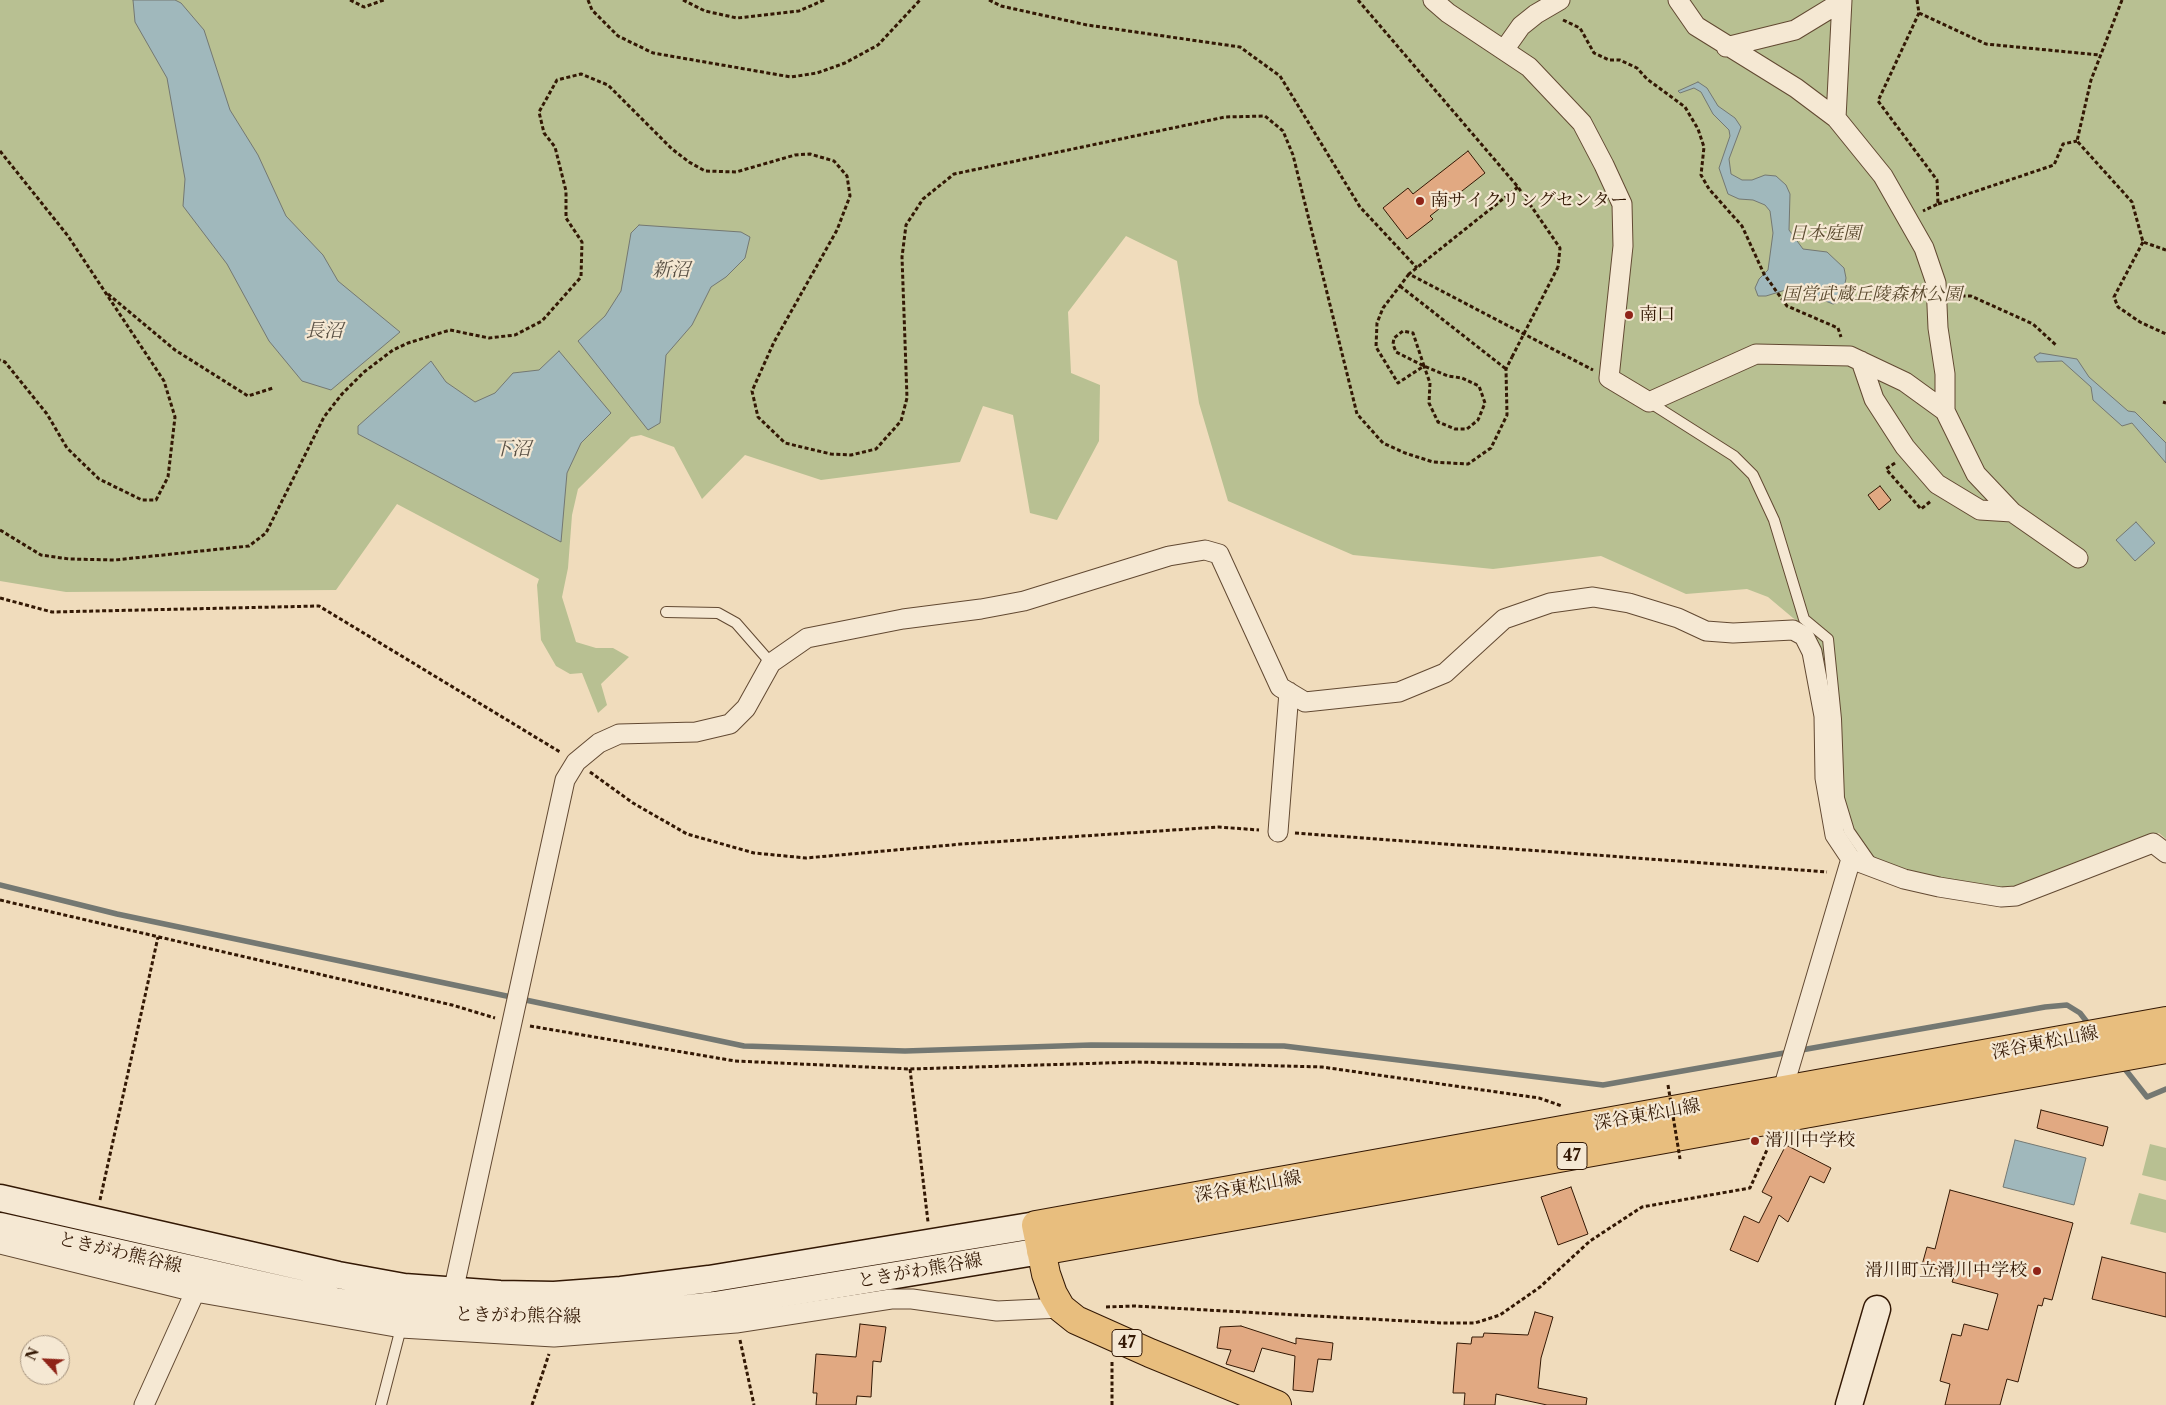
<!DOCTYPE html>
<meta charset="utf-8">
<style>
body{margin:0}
#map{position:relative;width:2166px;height:1405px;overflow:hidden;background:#f0dcbc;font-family:"Libre Caslon Text",serif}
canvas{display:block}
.north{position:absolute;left:20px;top:1335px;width:50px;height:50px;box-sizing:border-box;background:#f5e8d3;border:1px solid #a79580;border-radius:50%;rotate:295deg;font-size:14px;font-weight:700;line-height:20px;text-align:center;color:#331804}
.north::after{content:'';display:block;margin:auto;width:18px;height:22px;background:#8f2418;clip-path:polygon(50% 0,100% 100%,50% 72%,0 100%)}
</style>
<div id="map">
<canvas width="2166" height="1405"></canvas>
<div class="north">N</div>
</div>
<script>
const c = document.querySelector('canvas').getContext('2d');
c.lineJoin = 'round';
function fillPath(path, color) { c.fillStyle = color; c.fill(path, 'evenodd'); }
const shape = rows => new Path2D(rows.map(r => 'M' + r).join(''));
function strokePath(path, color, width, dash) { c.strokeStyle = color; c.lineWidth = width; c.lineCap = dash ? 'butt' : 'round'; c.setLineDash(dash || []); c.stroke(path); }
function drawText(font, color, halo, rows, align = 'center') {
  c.font = font + ' "Libre Caslon Text","Noto Serif JP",serif'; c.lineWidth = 4.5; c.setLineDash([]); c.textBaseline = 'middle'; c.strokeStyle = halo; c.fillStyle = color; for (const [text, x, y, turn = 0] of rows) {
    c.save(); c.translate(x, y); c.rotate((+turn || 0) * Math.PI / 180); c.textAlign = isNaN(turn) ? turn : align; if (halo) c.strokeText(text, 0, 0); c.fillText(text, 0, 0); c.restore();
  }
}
const green = shape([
 [0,0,2166,0,2166,839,2159,833,2022,890,1962,884,1895,866,1859,853,1840,830,1808,627,1793,618,1768,597,1747,589,1686,594,1601,556,1493,569,1353,555,1228,501,1199,403,1177,261,1126,236,1068,312,1071,373,1100,385,1099,441,1057,520,1030,513,1013,415,983,406,960,462,821,480,745,455,702,499,674,447,641,435,631,437,578,489,572,515,568,568,562,597,576,642,596,648,613,648,629,657,601,684,607,705,598,713,582,673,570,674,556,666,541,640,537,585,539,579,397,504,336,590,66,592,0,581],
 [2150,1144,2166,1148,2166,1181,2142,1175],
 [2139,1193,2166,1200,2166,1233,2130,1224]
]);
const water = shape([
 [133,0,175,0,181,3,204,30,230,110,258,155,286,216,323,255,338,281,400,332,331,390,302,381,269,341,227,264,183,206,185,179,167,78,135,22,133,0],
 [1698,82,1707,88,1718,106,1735,118,1741,127,1729,159,1731,174,1742,180,1752,180,1765,175,1776,176,1786,185,1790,194,1789,230,1803,249,1827,252,1844,268,1846,278,1842,301,1833,304,1792,288,1766,296,1758,296,1755,288,1759,279,1768,270,1773,233,1770,211,1765,205,1753,200,1739,199,1728,194,1719,168,1730,136,1729,130,1713,114,1701,92,1694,88,1680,93,1678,91,1698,82],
 [639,225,741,232,750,237,745,258,726,277,711,287,692,325,666,355,660,423,648,430,578,341,605,316,621,291,631,233,639,225],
 [559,351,611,413,581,443,567,473,561,542,358,434,358,426,431,361,446,382,475,402,495,393,513,373,539,370,559,351],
 [2040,353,2077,359,2089,377,2128,411,2135,412,2166,443,2166,463,2132,423,2122,426,2093,400,2091,387,2062,361,2037,362,2034,357,2040,353],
 [2136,522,2155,543,2135,561,2116,540,2136,522],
 [2015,1140,2086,1158,2074,1205,2003,1187,2015,1140]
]);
const stream = shape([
 [0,885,117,914,744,1046,905,1051,1091,1045,1284,1046,1603,1085,2045,1007,2067,1005,2080,1013,2090,1026],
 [2121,1064,2147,1097,2166,1089]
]);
const building = shape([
 [1468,151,1485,173,1430,216,1433,219,1407,239,1383,208,1408,188,1413,194,1468,151],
 [1880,486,1891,500,1879,510,1868,495,1880,486],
 [2041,1110,2108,1127,2103,1146,2037,1128,2041,1110],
 [1786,1145,1831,1168,1824,1183,1810,1176,1788,1222,1779,1215,1758,1262,1730,1250,1744,1216,1759,1223,1772,1197,1762,1192,1786,1145],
 [1571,1187,1588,1234,1558,1245,1541,1197,1571,1187],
 [1950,1190,2073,1223,2052,1300,2044,1298,2042,1306,2038,1305,2018,1382,2007,1379,2000,1405,1945,1405,1950,1384,1940,1381,1952,1334,1961,1336,1964,1324,1988,1330,1998,1294,1952,1282,1955,1274,1922,1265,1927,1247,1935,1249,1950,1190],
 [2102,1257,2166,1273,2166,1317,2092,1299,2102,1257],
 [1535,1312,1553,1317,1541,1358,1538,1388,1587,1398,1586,1405,1547,1405,1496,1394,1495,1405,1464,1405,1465,1393,1453,1393,1457,1343,1471,1344,1472,1337,1483,1337,1484,1333,1528,1335,1535,1312],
 [860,1324,886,1327,881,1362,873,1361,871,1397,857,1396,856,1405,816,1405,817,1393,813,1393,816,1354,856,1357,860,1324],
 [1241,1326,1296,1344,1296,1338,1333,1343,1331,1360,1318,1359,1313,1392,1293,1390,1295,1356,1262,1348,1254,1372,1226,1364,1231,1350,1217,1348,1220,1327,1241,1326]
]);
const path = shape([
 [350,0,364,7,384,0],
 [588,0,592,10,618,36,653,53,791,77,817,73,845,63,878,45,920,0],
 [683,0,705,11,737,18,799,11,824,0],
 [989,0,1001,6,1087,25,1240,47,1280,76,1360,207,1417,268],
 [1358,0,1518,187,1560,248,1558,267],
 [1917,0,1919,13,1878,101,1937,180,1938,204,1923,211],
 [2122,0,2091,80,2077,141,2132,202,2143,242,2166,250],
 [1919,13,1986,44,2100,55],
 [1563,20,1580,28,1594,53,1609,60,1620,60,1637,68,1647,79,1685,107,1698,129,1704,147,1701,175,1709,189,1742,226,1764,274,1787,306,1838,328,1841,337],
 [0,151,68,236,164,381,175,417,168,477,156,500,142,500,99,479,67,448,47,414,5,362,0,360],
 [1518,187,1409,274,1593,370],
 [1938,204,2054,165,2063,144,2077,141],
 [2143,242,2114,297,2118,307,2140,322,2166,334],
 [1409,274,1383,308,1377,323,1376,347,1398,383,1424,366,1413,333,1403,331,1394,338,1393,344,1396,352,1424,366,1448,376,1462,378,1479,386,1485,403,1478,420,1467,429,1455,429,1438,422,1429,403,1430,383,1424,366],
 [1400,286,1506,369],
 [108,294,175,350,248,396,273,388],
 [1955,296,1971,296,2033,324,2057,346],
 [2163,402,2166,403],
 [1895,463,1886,469,1921,509,1931,501],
 [0,530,41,555,69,559,115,560,249,546,266,533,324,417,342,394,364,372,393,350,408,343,450,330,489,338,515,335,542,321,581,277,582,242,566,218,566,191,555,147,544,133,539,112,557,80,581,74,608,85,672,149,689,162,705,171,736,172,795,155,810,154,834,161,847,176,850,196,837,230,774,342,752,391,758,417,785,443,831,454,851,455,876,449,901,421,907,398,902,257,906,225,923,199,954,174,1225,117,1265,116,1283,131,1293,155,1357,414,1383,443,1405,453,1433,462,1468,464,1491,448,1507,415,1506,369,1512,357],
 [0,598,52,612,319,606,560,752],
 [590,772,633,803,687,834,754,853,806,858,962,844,1219,827,1259,830],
 [1295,833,1827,872],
 [0,900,452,1005,495,1018],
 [530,1026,735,1061,910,1069,1137,1062,1322,1067,1539,1098,1562,1106],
 [910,1069,928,1222],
 [100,1200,158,937],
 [1106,1307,1134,1306,1443,1323,1475,1323,1500,1315,1540,1287,1590,1241,1642,1207,1750,1188,1770,1143],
 [740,1340,754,1405],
 [532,1405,549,1354],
 [1112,1405,1112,1361]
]);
const lane = shape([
 [1649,402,1734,456,1753,475,1774,520,1804,619,1828,639,1836,719,1839,798,1849,831,1872,864],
 [666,612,718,613,736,623,771,663],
 [381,1405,402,1324]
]);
const street = shape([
 [1433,0,1448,13,1529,67,1582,123,1604,165,1622,204,1623,246,1609,378,1649,402,1756,354,1850,356,1905,382,1945,411,1976,474,2012,512,2078,558],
 [1678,0,1696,26,1796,88,1836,118,1883,176,1924,248,1936,283,1938,328,1945,374,1945,411],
 [1726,47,1795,30,1841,2],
 [1504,50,1521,26,1536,14,1560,0],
 [1836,118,1842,0],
 [1861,361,1874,399,1905,447,1937,484,1980,510,2012,512],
 [1278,832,1289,692],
 [1780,1099,1851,859],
 [0,1244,195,1292,401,1328,554,1337,736,1323,891,1299,912,1299,997,1311,1061,1308],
 [453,1292,565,780,576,762,599,743,619,734,696,732,730,724,746,708,771,663,807,638,903,619,981,609,1024,601,1169,556,1205,550,1219,554,1280,687,1305,702,1399,692,1445,673,1504,619,1550,603,1593,597,1629,603,1678,618,1706,631,1733,633,1793,630,1804,636,1812,652,1824,716,1825,778,1835,835,1851,859,1904,879,1939,887,2001,897,2016,896,2153,843,2166,853],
 [144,1405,195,1292,197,1280]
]);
const secondary = shape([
 [0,1198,338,1275,404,1287,500,1294,554,1295,621,1290,709,1279,1036,1225],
 [0,1226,335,1301,400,1311,490,1319,553,1319,627,1315,715,1305,1041,1251],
 [1849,1405,1877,1309]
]);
const primary = shape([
 [1041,1251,2166,1049],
 [1277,1405,1150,1353,1076,1320,1061,1308,1053,1294,1046,1274,1036,1225,2166,1021]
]);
const pathBridge = shape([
 [1512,357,1558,267],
 [1668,1085,1680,1159]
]);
const markers = [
 [1420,201,5,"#8f2418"],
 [1629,315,5,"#8f2418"],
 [1755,1141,5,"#8f2418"],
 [2037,1271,5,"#8f2418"]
];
const shields = [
 [1572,1156,30],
 [1127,1343,30]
];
const shieldNames = [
 ["47",1572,1156],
 ["47",1127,1343]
];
const poiNames = [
 ["南サイクリングセンター",1430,201],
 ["南口",1639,315],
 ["滑川中学校",1765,1141],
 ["滑川町立滑川中学校",2027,1271,"right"]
];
const parkNames = [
 ["日本庭園",1825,234],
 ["国営武蔵丘陵森林公園",1872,295]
];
const streetNames = [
 ["深谷東松山線",2045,1043,-11],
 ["深谷東松山線",1647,1115,-10],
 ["深谷東松山線",1248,1187,-10],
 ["ときがわ熊谷線",120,1253,13],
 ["ときがわ熊谷線",920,1271,-10],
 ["ときがわ熊谷線",518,1316,1]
];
const waterNames = [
 ["新沼",671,271],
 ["長沼",324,332],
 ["下沼",512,450]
];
fillPath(green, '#b8c092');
fillPath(water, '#a0b8bc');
strokePath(water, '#747872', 1);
strokePath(stream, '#747872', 5.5);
fillPath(building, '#e1a982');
strokePath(building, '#331804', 1);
strokePath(lane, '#624932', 12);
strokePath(street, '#624932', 21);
strokePath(secondary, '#331804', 29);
strokePath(primary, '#331804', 30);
strokePath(path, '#331804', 3, [4, 2.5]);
strokePath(lane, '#f5e8d3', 10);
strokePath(street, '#f5e8d3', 19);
strokePath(secondary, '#f5e8d3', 26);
strokePath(primary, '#e8be7e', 28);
strokePath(pathBridge, '#331804', 3, [4, 2.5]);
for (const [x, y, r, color] of markers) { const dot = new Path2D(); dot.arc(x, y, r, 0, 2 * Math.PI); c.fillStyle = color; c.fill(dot); strokePath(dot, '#f5e8d3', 2); }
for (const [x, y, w] of shields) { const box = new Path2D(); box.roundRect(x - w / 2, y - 13.5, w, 27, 4); c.fillStyle = '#f5e8d3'; c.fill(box); strokePath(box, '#331804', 1); }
drawText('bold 16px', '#331804', null, shieldNames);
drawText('18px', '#331804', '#f5e8d3', poiNames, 'left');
drawText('italic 18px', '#5b4a2f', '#f5e8d3', parkNames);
drawText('18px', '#331804', '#f5e8d3', streetNames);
drawText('italic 19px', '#595044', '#f5e8d3', waterNames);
</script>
